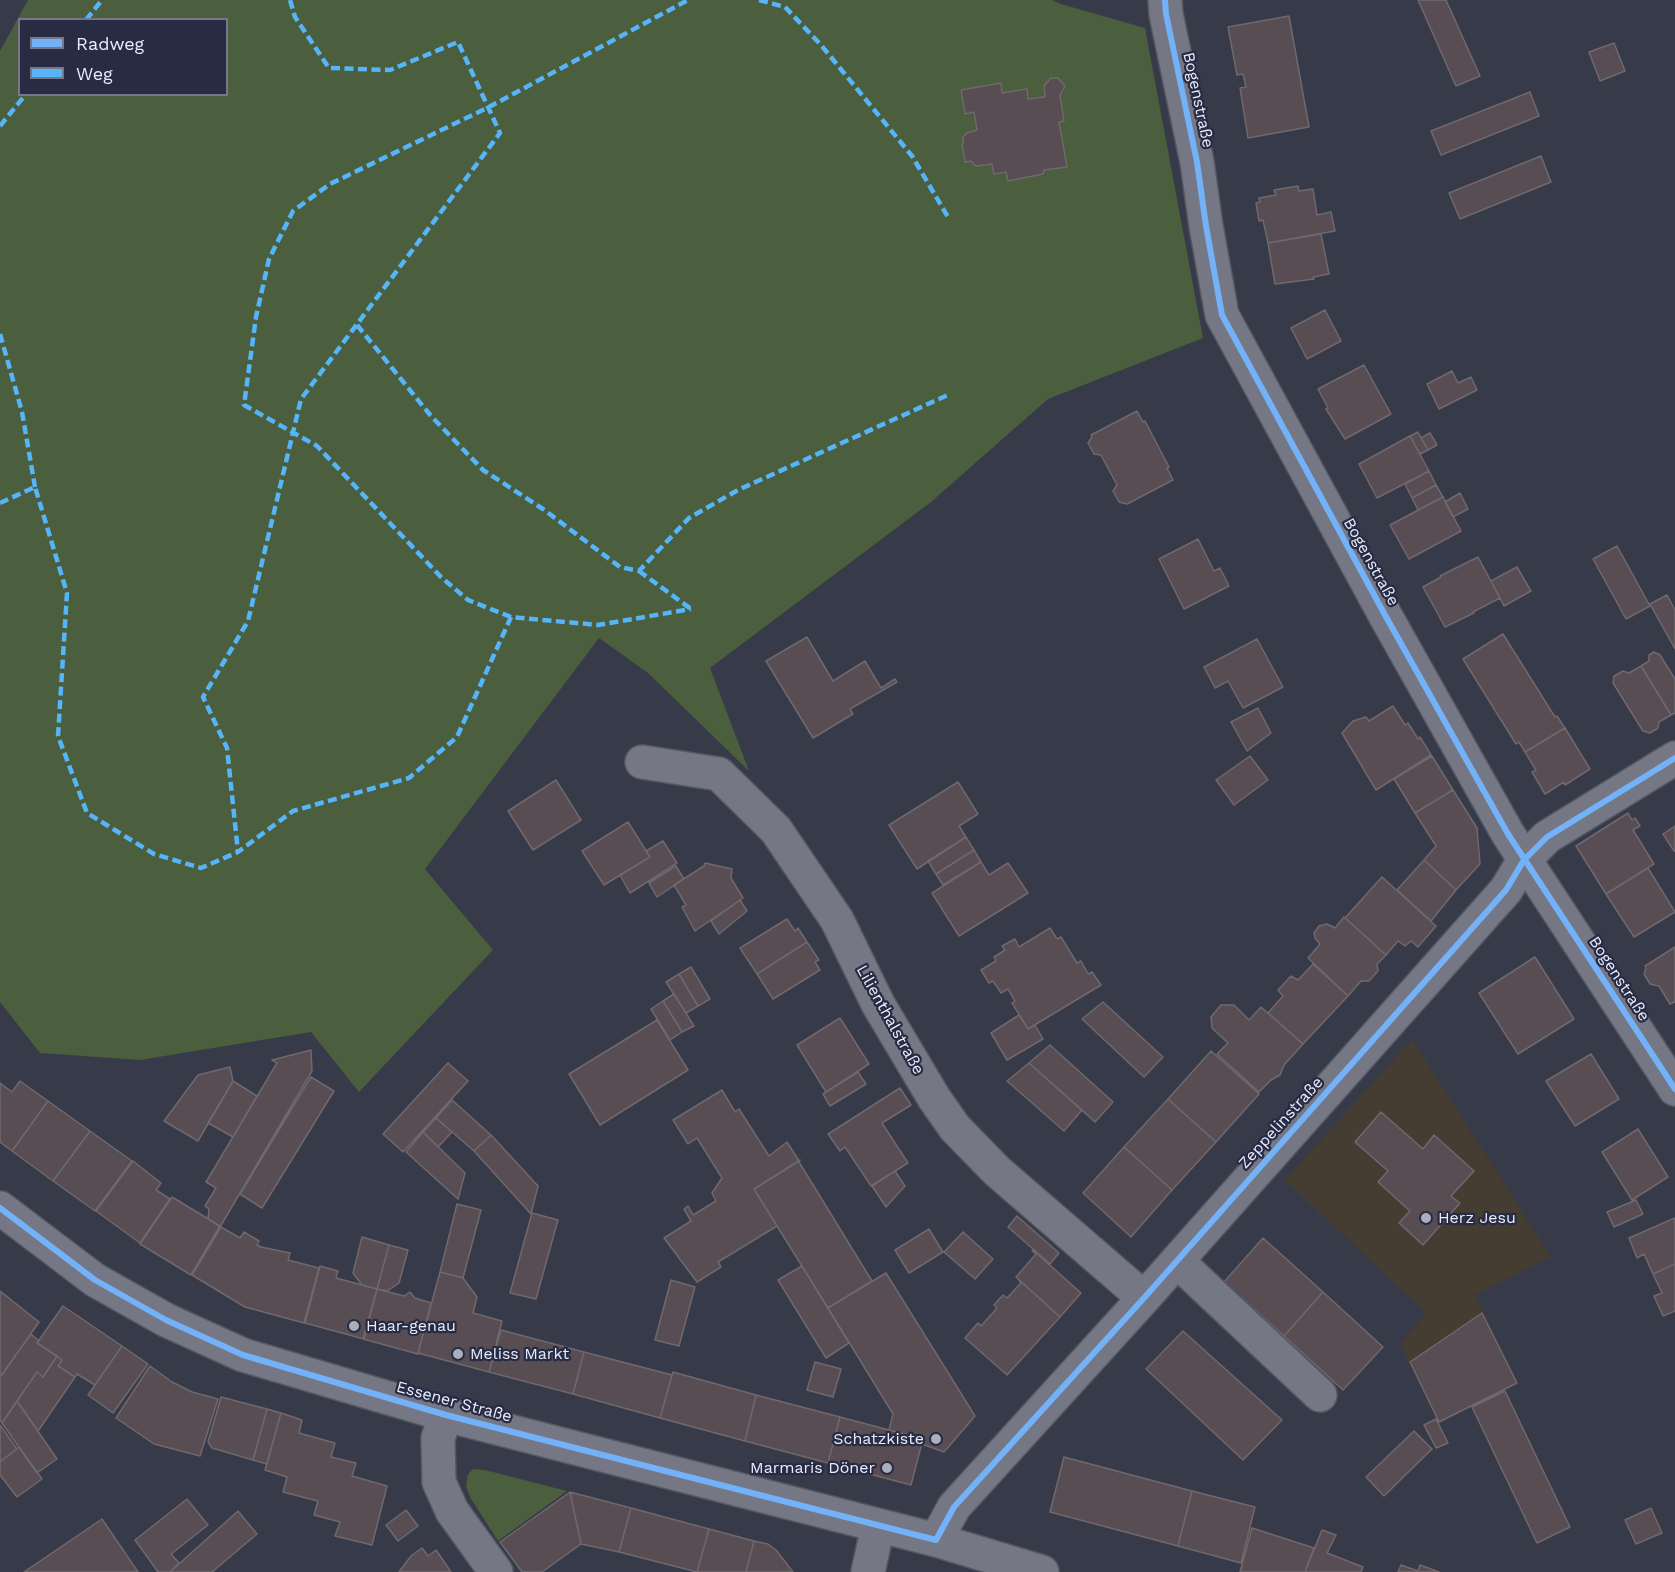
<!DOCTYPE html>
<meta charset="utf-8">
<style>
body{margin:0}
#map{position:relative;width:1675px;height:1572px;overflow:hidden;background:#373a48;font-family:"Work Sans",sans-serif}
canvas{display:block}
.legend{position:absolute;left:18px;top:18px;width:210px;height:78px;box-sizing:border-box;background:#272b43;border:2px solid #75788d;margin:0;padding:8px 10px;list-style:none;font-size:18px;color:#e9ecfc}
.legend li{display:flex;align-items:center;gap:12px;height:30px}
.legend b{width:30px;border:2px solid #75788d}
</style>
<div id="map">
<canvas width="1675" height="1572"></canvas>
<ul class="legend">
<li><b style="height:8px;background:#73b2f8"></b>Radweg</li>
<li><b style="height:8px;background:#56b5f8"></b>Weg</li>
</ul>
</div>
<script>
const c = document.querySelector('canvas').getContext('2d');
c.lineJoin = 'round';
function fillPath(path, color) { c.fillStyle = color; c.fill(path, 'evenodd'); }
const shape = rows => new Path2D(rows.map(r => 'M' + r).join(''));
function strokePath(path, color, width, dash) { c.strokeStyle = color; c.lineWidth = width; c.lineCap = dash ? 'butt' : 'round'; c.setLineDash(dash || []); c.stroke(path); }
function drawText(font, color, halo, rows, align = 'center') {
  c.font = font + ' "Work Sans",sans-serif'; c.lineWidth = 4.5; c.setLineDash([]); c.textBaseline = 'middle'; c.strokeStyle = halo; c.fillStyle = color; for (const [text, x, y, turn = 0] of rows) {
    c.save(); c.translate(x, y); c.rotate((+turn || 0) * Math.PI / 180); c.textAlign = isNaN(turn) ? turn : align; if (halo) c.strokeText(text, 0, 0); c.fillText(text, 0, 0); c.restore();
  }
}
const education = shape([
 [1412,1039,1551,1257,1475,1295,1518,1384,1439,1423,1400,1344,1426,1313,1285,1180]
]);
const green = shape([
 [28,0,1052,0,1061,4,1145,28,1203,338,1048,399,931,502,710,668,749,771,648,673,599,638,425,869,493,950,359,1092,311,1032,140,1060,40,1053,0,1002,0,51],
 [20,20,226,20,226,94,20,94],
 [473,1469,485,1470,567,1491,498,1541,470,1497,466,1486,468,1474]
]);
const building = shape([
 [1418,0,1446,0,1480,76,1456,86,1418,0],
 [1289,16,1309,127,1248,138,1240,88,1246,87,1243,74,1237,75,1228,27,1289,16],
 [1614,43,1625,71,1600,81,1589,52,1614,43],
 [1051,78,1058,78,1065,86,1060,95,1064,121,1059,122,1067,167,1044,170,1043,174,1008,181,1006,172,994,174,992,164,976,166,971,161,965,162,962,144,963,144,963,137,967,133,977,130,974,112,965,114,961,90,1001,83,1002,93,1027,89,1028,99,1045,97,1044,86,1051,78],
 [1530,92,1539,116,1441,155,1431,131,1530,92],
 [1541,156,1551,182,1460,219,1449,193,1541,156],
 [1298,186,1299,191,1313,189,1317,215,1331,212,1335,231,1268,243,1263,220,1259,221,1256,203,1260,202,1259,198,1276,195,1274,190,1298,186],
 [1321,234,1329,274,1313,277,1314,279,1275,284,1268,243,1321,234],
 [1325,310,1341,341,1307,359,1291,328,1325,310],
 [1364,365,1391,414,1345,439,1326,409,1328,408,1318,389,1364,365],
 [1452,371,1458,383,1471,377,1477,390,1439,409,1427,384,1452,371],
 [1137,411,1143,422,1145,421,1169,467,1167,468,1173,480,1127,504,1119,502,1113,491,1117,485,1101,455,1094,454,1088,443,1092,437,1091,435,1137,411],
 [1418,432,1428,450,1420,454,1410,436,1418,432],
 [1430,433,1437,445,1428,450,1421,438,1430,433],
 [1410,436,1429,471,1377,498,1359,464,1410,436],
 [1429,471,1436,485,1412,498,1405,484,1429,471],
 [1436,485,1443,497,1418,510,1412,498,1436,485],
 [1460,493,1468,509,1453,517,1445,502,1460,493],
 [1443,497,1461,531,1409,559,1390,525,1443,497],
 [1198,539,1214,571,1220,568,1229,586,1184,609,1159,559,1198,539],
 [1617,546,1650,606,1626,619,1593,559,1617,546],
 [1478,557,1500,598,1473,612,1474,613,1445,627,1423,587,1441,577,1440,576,1478,557],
 [1517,567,1531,591,1504,606,1491,581,1517,567],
 [1667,595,1675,610,1675,649,1650,604,1667,595],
 [1503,634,1555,717,1557,716,1565,728,1525,752,1519,742,1516,744,1463,659,1503,634],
 [807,637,833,681,865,661,881,688,895,679,897,682,850,709,853,714,813,738,766,661,807,637],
 [1257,639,1283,687,1243,708,1228,681,1215,688,1204,667,1257,639],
 [1654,652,1660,655,1675,679,1675,713,1671,715,1641,666,1649,661,1649,655,1654,652],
 [1641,666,1671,715,1659,722,1658,728,1650,733,1643,731,1613,683,1614,676,1623,671,1629,673,1641,666],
 [1393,706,1405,725,1408,723,1418,739,1420,737,1431,755,1376,790,1342,733,1353,721,1366,717,1369,721,1393,706],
 [1258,708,1271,733,1247,751,1231,722,1258,708],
 [1565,728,1590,769,1565,785,1564,782,1545,794,1532,772,1536,770,1525,752,1565,728],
 [1250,756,1268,780,1234,805,1216,780,1250,756],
 [1432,756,1453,790,1415,813,1394,779,1432,756],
 [556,780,581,820,533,850,508,811,556,780],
 [958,782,978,814,959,826,966,837,917,869,889,825,958,782],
 [1453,790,1477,828,1480,864,1456,890,1424,860,1436,846,1415,813,1453,790],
 [1628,813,1632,820,1635,818,1640,826,1633,830,1654,864,1606,894,1576,846,1628,813],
 [628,822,650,857,604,885,582,851,628,822],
 [1675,826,1675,851,1674,851,1663,834,1675,826],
 [966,837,974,850,936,874,928,861,966,837],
 [663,841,677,863,630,893,620,875,650,857,646,851,663,841],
 [974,850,981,862,943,885,936,874,974,850],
 [1424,860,1456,890,1431,921,1397,890,1424,860],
 [981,862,989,875,1008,863,1028,893,959,936,932,893,981,862],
 [705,863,732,869,731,878,743,898,695,931,682,907,686,905,674,885,704,866,705,863],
 [676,866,684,879,657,897,649,883,676,866],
 [1648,868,1675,912,1634,937,1606,894,1648,868],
 [1382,877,1436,926,1418,947,1411,941,1405,946,1398,941,1386,955,1345,918,1382,877],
 [740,900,747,911,719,934,711,921,740,900],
 [1344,917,1386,955,1377,964,1378,971,1369,981,1361,981,1348,996,1308,958,1320,944,1315,938,1314,933,1319,926,1327,924,1335,928,1344,917],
 [787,919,795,931,798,928,807,942,757,974,740,948,787,919],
 [1050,928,1057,939,1061,937,1077,963,1081,961,1088,974,1092,972,1101,985,1028,1029,1012,1003,1015,1001,1008,989,1001,993,993,981,989,983,981,970,996,961,994,957,1005,950,1002,946,1015,939,1019,947,1050,928],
 [807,942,819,960,815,962,820,970,773,999,757,974,807,942],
 [1675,947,1675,1002,1670,1004,1659,986,1650,984,1644,974,1646,968,1645,966,1675,947],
 [1535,957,1574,1019,1518,1054,1479,993,1535,957],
 [1313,964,1348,996,1303,1044,1268,1013,1283,996,1278,990,1291,976,1298,980,1313,964],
 [691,967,710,999,698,1006,679,974,691,967],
 [679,974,698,1006,686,1013,666,982,679,974],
 [674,994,694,1026,682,1032,663,1001,674,994],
 [663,1001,682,1032,670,1040,651,1009,663,1001],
 [1103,1002,1163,1057,1144,1077,1082,1019,1103,1002],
 [1221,1005,1234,1005,1249,1020,1261,1007,1303,1044,1284,1065,1280,1075,1271,1080,1259,1092,1217,1054,1228,1043,1212,1028,1211,1017,1221,1005],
 [1019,1015,1028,1029,1035,1025,1043,1039,1007,1060,991,1033,1019,1015],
 [840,1018,869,1064,826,1092,797,1045,840,1018],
 [657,1020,688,1070,600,1125,569,1074,657,1020],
 [1050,1045,1113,1102,1095,1122,1029,1063,1050,1045],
 [311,1050,312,1071,220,1227,208,1219,209,1209,205,1206,216,1188,206,1182,277,1063,272,1060,311,1050],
 [1211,1051,1259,1094,1216,1142,1168,1099,1211,1051],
 [1591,1054,1619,1099,1575,1126,1546,1081,1591,1054],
 [448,1063,468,1081,403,1152,383,1134,448,1063],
 [1029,1063,1082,1110,1064,1131,1007,1081,1029,1063],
 [230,1067,233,1081,198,1141,164,1121,198,1075,230,1067],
 [858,1072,866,1084,830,1106,823,1094,858,1072],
 [311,1077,334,1091,262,1208,240,1194,311,1077],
 [20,1081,48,1101,12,1151,0,1142,0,1083,12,1092,20,1081],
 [233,1081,257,1096,233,1137,208,1123,233,1081],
 [900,1088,911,1105,882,1123,908,1163,871,1186,845,1147,840,1151,828,1134,900,1088],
 [722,1090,735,1112,739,1109,769,1156,787,1142,799,1161,754,1189,777,1226,718,1262,721,1267,697,1282,664,1238,691,1221,684,1209,688,1206,693,1215,716,1201,712,1193,722,1178,697,1138,688,1144,673,1120,722,1090],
 [1168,1099,1216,1142,1172,1190,1124,1147,1168,1099],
 [452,1100,491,1135,474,1151,436,1118,452,1100],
 [48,1101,90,1131,53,1181,12,1151,48,1101],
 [1381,1112,1423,1149,1434,1135,1474,1171,1451,1196,1460,1203,1423,1245,1399,1223,1410,1211,1378,1182,1388,1171,1355,1142,1381,1112],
 [436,1118,452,1132,438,1147,423,1132,436,1118],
 [1638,1129,1668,1177,1632,1200,1602,1152,1638,1129],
 [90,1131,132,1161,95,1211,53,1181,90,1131],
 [423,1132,465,1173,458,1199,406,1152,423,1132],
 [491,1135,538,1186,531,1214,474,1151,491,1135],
 [1124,1147,1172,1190,1131,1237,1083,1193,1124,1147],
 [800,1160,799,1162,872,1281,828,1308,754,1189,800,1160],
 [133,1161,161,1183,156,1190,170,1199,140,1243,96,1211,133,1161],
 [895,1171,905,1186,886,1207,872,1186,895,1171],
 [172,1197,220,1226,191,1275,140,1244,172,1197],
 [1636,1200,1643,1214,1614,1227,1607,1212,1636,1200],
 [457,1204,481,1210,463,1278,440,1272,457,1204],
 [532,1213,558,1220,536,1299,510,1293,532,1213],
 [1017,1216,1059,1253,1050,1264,1008,1227,1017,1216],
 [1675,1218,1675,1264,1653,1274,1644,1254,1637,1258,1629,1238,1675,1218],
 [221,1227,240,1238,244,1232,259,1241,257,1245,261,1247,290,1253,288,1260,319,1268,304,1323,245,1307,192,1275,221,1227],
 [929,1229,943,1252,909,1273,895,1250,929,1229],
 [963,1232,993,1259,975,1279,944,1252,963,1232],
 [362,1237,389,1245,377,1289,362,1285,353,1273,362,1237],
 [1263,1238,1323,1292,1284,1336,1224,1282,1263,1238],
 [389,1245,408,1250,399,1283,387,1291,377,1289,389,1245],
 [1033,1250,1081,1293,1060,1317,1016,1277,1036,1254,1032,1251,1033,1250],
 [1675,1264,1675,1311,1663,1316,1654,1296,1662,1293,1653,1274,1675,1264],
 [320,1266,338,1271,336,1278,377,1289,364,1339,305,1323,320,1266],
 [802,1266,849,1343,826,1358,778,1280,802,1266],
 [440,1272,463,1278,477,1297,473,1313,502,1321,489,1372,418,1353,440,1272],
 [886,1273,975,1416,944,1452,922,1444,923,1439,889,1430,893,1414,828,1308,886,1273],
 [1018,1279,1060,1317,1007,1375,965,1338,978,1323,981,1326,997,1308,994,1305,1003,1295,1007,1298,1021,1283,1018,1279],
 [671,1280,695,1287,679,1346,655,1340,671,1280],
 [377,1289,404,1296,410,1292,415,1298,431,1303,418,1354,363,1339,377,1289],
 [0,1291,39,1322,2,1375,0,1374,0,1291],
 [1323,1292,1383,1347,1343,1390,1284,1336,1323,1292],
 [63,1306,122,1346,95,1385,77,1374,75,1377,58,1366,62,1360,37,1343,63,1306],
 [1482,1313,1517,1383,1439,1422,1410,1362,1482,1313],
 [501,1330,584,1352,573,1394,489,1372,501,1330],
 [1183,1331,1282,1420,1243,1460,1146,1369,1183,1331],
 [31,1334,39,1341,37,1343,57,1356,43,1377,37,1372,2,1423,0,1420,0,1377,31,1334],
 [122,1346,148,1364,113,1413,88,1395,122,1346],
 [584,1352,672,1375,660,1418,573,1394,584,1352],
 [57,1356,62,1360,58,1366,75,1377,38,1431,17,1401,37,1372,43,1377,57,1356],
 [815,1362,841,1369,833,1397,807,1390,815,1362],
 [150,1366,172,1382,192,1392,218,1399,200,1456,154,1444,116,1418,150,1366],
 [673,1372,756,1395,745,1441,660,1418,673,1372],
 [1505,1391,1570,1527,1537,1543,1472,1407,1505,1391],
 [756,1395,840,1417,828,1463,745,1441,756,1395],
 [221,1397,267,1409,253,1460,212,1448,208,1442,221,1397],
 [17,1401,57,1459,37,1473,2,1423,17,1401],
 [267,1409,281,1413,267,1464,253,1460,267,1409],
 [281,1413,302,1420,299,1433,335,1443,331,1457,356,1463,352,1476,387,1486,372,1545,335,1536,340,1522,314,1515,318,1501,283,1492,287,1477,265,1470,281,1413],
 [840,1417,923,1439,911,1485,828,1463,840,1417],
 [1436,1419,1448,1443,1436,1448,1424,1425,1436,1419],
 [0,1425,17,1449,0,1462,0,1425],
 [1414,1431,1432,1449,1384,1496,1366,1477,1414,1431],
 [19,1447,42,1479,17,1497,0,1475,0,1462,19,1447],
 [1064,1457,1192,1491,1178,1546,1050,1512,1064,1457],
 [1192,1491,1255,1507,1241,1563,1178,1546,1192,1491],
 [570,1492,631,1508,619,1552,581,1544,570,1492],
 [570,1492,581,1544,542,1572,522,1572,500,1542,570,1492],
 [187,1499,208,1525,171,1554,179,1563,170,1572,158,1572,135,1540,187,1499],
 [631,1508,709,1529,697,1572,619,1552,631,1508],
 [1651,1508,1662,1533,1636,1544,1625,1520,1651,1508],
 [406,1510,418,1526,398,1541,386,1525,406,1510],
 [238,1511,257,1534,212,1572,170,1572,238,1511],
 [102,1519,138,1572,24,1572,102,1519],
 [1252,1528,1314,1548,1305,1572,1240,1572,1252,1528],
 [709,1529,754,1541,746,1572,697,1572,709,1529],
 [1322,1530,1336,1535,1327,1553,1363,1567,1361,1572,1305,1572,1322,1530],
 [754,1541,768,1544,776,1550,793,1572,746,1572,754,1541],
 [422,1548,428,1556,436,1550,451,1572,399,1572,411,1556,422,1548],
 [1401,1565,1418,1571,1420,1565,1439,1572,1398,1572,1401,1565]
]);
const minor = shape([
 [1165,0,1166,14,1197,162,1206,226,1222,315,1385,615,1508,834,1675,1089],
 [642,762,719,774,776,830,837,920,878,1004,934,1098,955,1128,997,1171,1144,1298],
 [0,1208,95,1280,166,1320,243,1355,446,1415,936,1540,1042,1572],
 [1177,1261,1320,1395],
 [446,1415,438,1438,439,1482,452,1511,496,1572],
 [936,1540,954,1507,1144,1298,1506,890,1524,860,1547,837,1675,758],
 [868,1572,878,1526]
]);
const quiet = shape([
 [290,0,295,17,329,68,390,70,458,42,500,133,301,399,248,621,203,697,227,748,238,852,293,811,409,778,457,737,511,617,598,625,691,609],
 [759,0,785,7,821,45,912,156,948,217],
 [86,20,102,0],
 [0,126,26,94],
 [357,325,431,416,483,470,543,509,620,567,639,571,689,518,738,490,950,394],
 [0,334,22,412,35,487],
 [0,503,35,487,67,593,58,736,87,813,154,854,201,868,238,852],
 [639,571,691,609],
 [511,617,468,600,441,577,317,446,244,405,256,317,269,259,293,211,330,184,489,107,688,0]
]);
const cycleway = shape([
 [1165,0,1166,14,1197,162,1206,226,1222,315,1385,615,1508,834,1675,1089],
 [0,1208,95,1280,166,1320,243,1355,446,1415,936,1540,954,1507,1144,1298,1506,890,1524,860,1547,837,1675,758]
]);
const markers = [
 [1426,1218,6,"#abaebd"],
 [354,1326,6,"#abaebd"],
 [458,1354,6,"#abaebd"],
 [936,1439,6,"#abaebd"],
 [887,1468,6,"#abaebd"]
];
const streetNames = [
 ["Bogenstraße",1198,100,78],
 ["Bogenstraße",1371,562,61],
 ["Bogenstraße",1619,979,57],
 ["Lilienthalstraße",890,1020,61],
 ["Zeppelinstraße",1281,1123,-48],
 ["Essener Straße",454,1402,15]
];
const poiNames = [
 ["Herz Jesu",1438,1218],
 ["Haar-genau",366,1326],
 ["Meliss Markt",470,1354],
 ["Schatzkiste",924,1439,"right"],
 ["Marmaris Döner",875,1468,"right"]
];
fillPath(education, '#453d31');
fillPath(green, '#4b5e3d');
fillPath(building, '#584d52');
strokePath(building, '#6f696f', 1.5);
strokePath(minor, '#555763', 36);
strokePath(minor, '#757784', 33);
strokePath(quiet, '#56b5f8', 4.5, [9, 4.5]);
strokePath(cycleway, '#73b2f8', 6);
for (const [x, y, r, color] of markers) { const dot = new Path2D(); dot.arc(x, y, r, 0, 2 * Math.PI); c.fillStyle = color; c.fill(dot); strokePath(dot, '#272b43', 2); }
drawText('16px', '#e9ecfc', '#272b43', streetNames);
drawText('16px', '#e9ecfc', '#272b43', poiNames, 'left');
</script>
